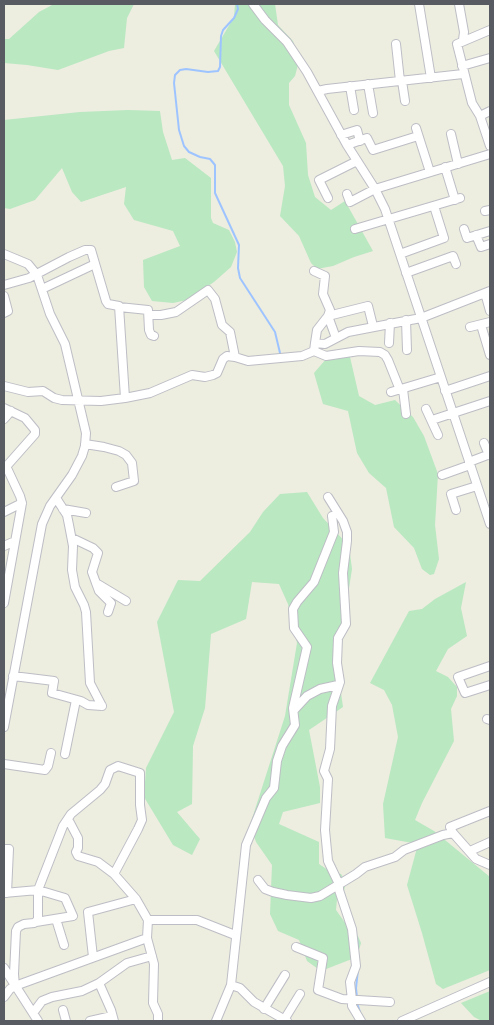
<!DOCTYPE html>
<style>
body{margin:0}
#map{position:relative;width:494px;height:1025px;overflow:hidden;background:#edede0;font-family:"Archivo Narrow",sans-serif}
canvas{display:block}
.frame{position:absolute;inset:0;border:5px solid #595b62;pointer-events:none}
</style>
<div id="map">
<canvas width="494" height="1025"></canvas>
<div class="frame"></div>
</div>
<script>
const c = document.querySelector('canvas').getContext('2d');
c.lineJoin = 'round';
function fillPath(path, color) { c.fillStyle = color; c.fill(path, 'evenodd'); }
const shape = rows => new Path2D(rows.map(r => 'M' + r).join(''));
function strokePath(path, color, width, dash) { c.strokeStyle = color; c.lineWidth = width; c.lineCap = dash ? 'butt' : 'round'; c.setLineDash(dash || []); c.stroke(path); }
const green = shape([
 [54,4,134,4,127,18,124,48,109,51,58,70,27,65,4,63,4,39,9,39,39,12],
 [235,4,275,4,278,25,293,41,299,61,295,76,289,83,289,105,306,143,308,175,315,197,331,210,345,201,373,251,354,257,333,266,317,269,311,263,299,236,280,216,285,186,283,166,214,51,234,17],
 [128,110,160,111,163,132,172,160,185,158,211,178,211,218,213,223,229,230,235,242,237,252,231,267,214,282,187,300,173,303,152,301,144,287,143,260,180,246,173,231,134,220,124,204,126,187,81,202,72,192,62,168,35,200,10,209,4,208,4,120,80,112],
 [333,351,350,357,359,396,375,405,395,400,413,417,424,436,438,474,435,525,439,559,434,574,430,575,422,569,414,548,394,527,386,488,369,473,357,453,348,411,323,404,314,373],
 [307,492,323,518,349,546,352,569,337,665,343,707,309,730,320,787,320,803,283,812,279,824,319,842,319,864,331,872,341,874,346,882,344,891,337,899,336,910,346,924,358,936,361,943,357,957,321,971,307,961,299,940,278,931,270,914,272,865,256,842,250,825,285,716,297,643,288,604,279,584,252,582,246,619,211,634,205,708,193,746,192,804,177,812,200,839,192,855,173,845,144,797,146,768,174,712,157,622,178,580,200,581,250,532,263,512,280,494],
 [466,582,461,608,467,636,448,649,436,671,448,677,457,687,457,696,451,709,454,741,422,803,415,820,434,831,490,877,490,970,443,989,436,984,422,933,407,885,418,844,385,838,383,804,398,737,392,705,384,690,370,683,409,611,422,609,435,599],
 [490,991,490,1021,482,1021,474,1017,461,1003]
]);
const stream = shape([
 [237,4,238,9,234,18,223,30,221,36,220,67,218,71,208,72,186,69,180,70,175,75,174,83,179,130,184,146,189,152,200,157,210,159,215,165,215,193,239,245,238,268,240,278,275,332,280,353],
 [357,938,359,966],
 [357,998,356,988,358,970],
 [357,1003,360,1012]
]);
const minor = shape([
 [253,4,265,20,287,42,307,72,347,145,375,189,385,209,490,524],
 [419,4,431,78],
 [459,4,464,32,463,40],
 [490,30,457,44,472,103,480,116,490,146],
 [396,44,400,81],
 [462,66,490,58],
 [402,81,405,101],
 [368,84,373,113],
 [350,86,354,110],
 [318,91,327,89,463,74],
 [480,116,490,111],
 [416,128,430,172],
 [451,134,458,164],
 [341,135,357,130,360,141],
 [347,145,367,138,373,150,418,136],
 [445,167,455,200],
 [347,194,350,202,375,189,490,154],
 [328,198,319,180,357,161],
 [485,211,490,210],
 [355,229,460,198],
 [464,229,467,238,490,231],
 [476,235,481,247,490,244],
 [4,254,28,264,37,275,50,314,65,344,86,433,85,446,82,456,72,475,50,506,42,524,4,727],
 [400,254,444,238,434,206],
 [314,271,325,276,323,294,330,310,328,316,317,330,315,343],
 [406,273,453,256,456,264],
 [4,285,29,278,69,257,85,250,91,250,106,301,108,304,119,306,125,398],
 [42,289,95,264],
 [485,293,490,311],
 [4,296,8,311,4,313],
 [119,307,148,310,149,330,151,335,154,336],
 [149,315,161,315,176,312,208,290,215,299,222,325,230,332,235,357],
 [406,320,407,350],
 [481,325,490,355],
 [470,327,490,322],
 [336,338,328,316,368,306,373,326],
 [389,343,390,323],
 [314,351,326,356,359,351,380,352,385,355,388,360,400,390],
 [4,386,28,392,43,391,54,398,62,400,101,401,125,398,150,393,192,375,205,377,213,375,217,373,223,359,227,356,235,357,248,361,302,356,314,351,315,343,325,344,348,332,421,318,490,291],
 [403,389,406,414],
 [445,391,490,376],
 [391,392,441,377],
 [4,408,25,418,35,430,35,434,4,469],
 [426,409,438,435],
 [4,419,11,411],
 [432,420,490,401],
 [484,443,489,455],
 [85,444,104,447,119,451,126,455,132,463,134,481,116,487],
 [469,462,490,454],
 [442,475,470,465],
 [328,497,343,521,347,532,347,541,343,573,346,624,338,638,337,663,340,682,332,706,330,749,324,771,328,779,325,830,328,861,339,884,339,890,352,929,356,966,350,982,352,1000,352,1006,361,1021],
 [56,498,67,515,69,525,73,546,72,570,75,587,84,605,86,612,90,683,102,706],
 [63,509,86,513],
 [456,510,451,494,477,486],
 [4,512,22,503],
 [72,538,93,548,98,553,92,572,96,583,126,601],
 [4,546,15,541],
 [96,583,99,591,111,603,108,612],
 [4,603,22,503,20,496,6,466],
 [490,666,458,677,465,693,490,685],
 [13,676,54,681,52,693,81,701,88,705,102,706],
 [294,710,307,696,320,689,338,685],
 [487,719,490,720],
 [65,754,76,700],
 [4,764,45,770,48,766,51,753],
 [490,811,450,827,453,833,476,859,490,865],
 [68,819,78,838,78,848,76,852,78,856,98,862,114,874,136,899,148,920,147,938,154,964,153,1003,158,1014,158,1021],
 [4,849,9,849,7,893],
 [470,851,490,842],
 [258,880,265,889,273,892,287,895,311,898,320,896,356,874,365,867,395,857,404,850,443,835,453,833],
 [4,893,38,890,65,898,73,916,36,922],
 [56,919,64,945],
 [148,920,197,920,235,935],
 [296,947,323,958,318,990,342,999,390,1002],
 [93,957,88,912,136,899],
 [4,968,38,1021],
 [99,983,111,1010,114,1021],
 [231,985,240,988,254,1002,287,1021],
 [15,986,14,974,16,931,18,927,24,924,34,923,38,920,38,890,63,826,71,814,100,790,105,784,110,770,118,766,140,773,140,805,142,820,138,829,114,874],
 [4,997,10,989,15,986,147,938],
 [264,1009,285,975],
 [63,1010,66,1021],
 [33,1013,42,1001,52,997,82,991,99,983,127,963,152,956],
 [284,1020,300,994],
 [90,1021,112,1016],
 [216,1021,231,985,246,845,266,798,274,788,277,761,282,746,295,725,293,708,307,647,294,628,293,609,297,602,314,582,334,532,332,516],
 [402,1021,490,982]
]);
fillPath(green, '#b9e8c1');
strokePath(stream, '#9ec4ff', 2);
strokePath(minor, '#bdbec5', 10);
strokePath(minor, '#fff', 8);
</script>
